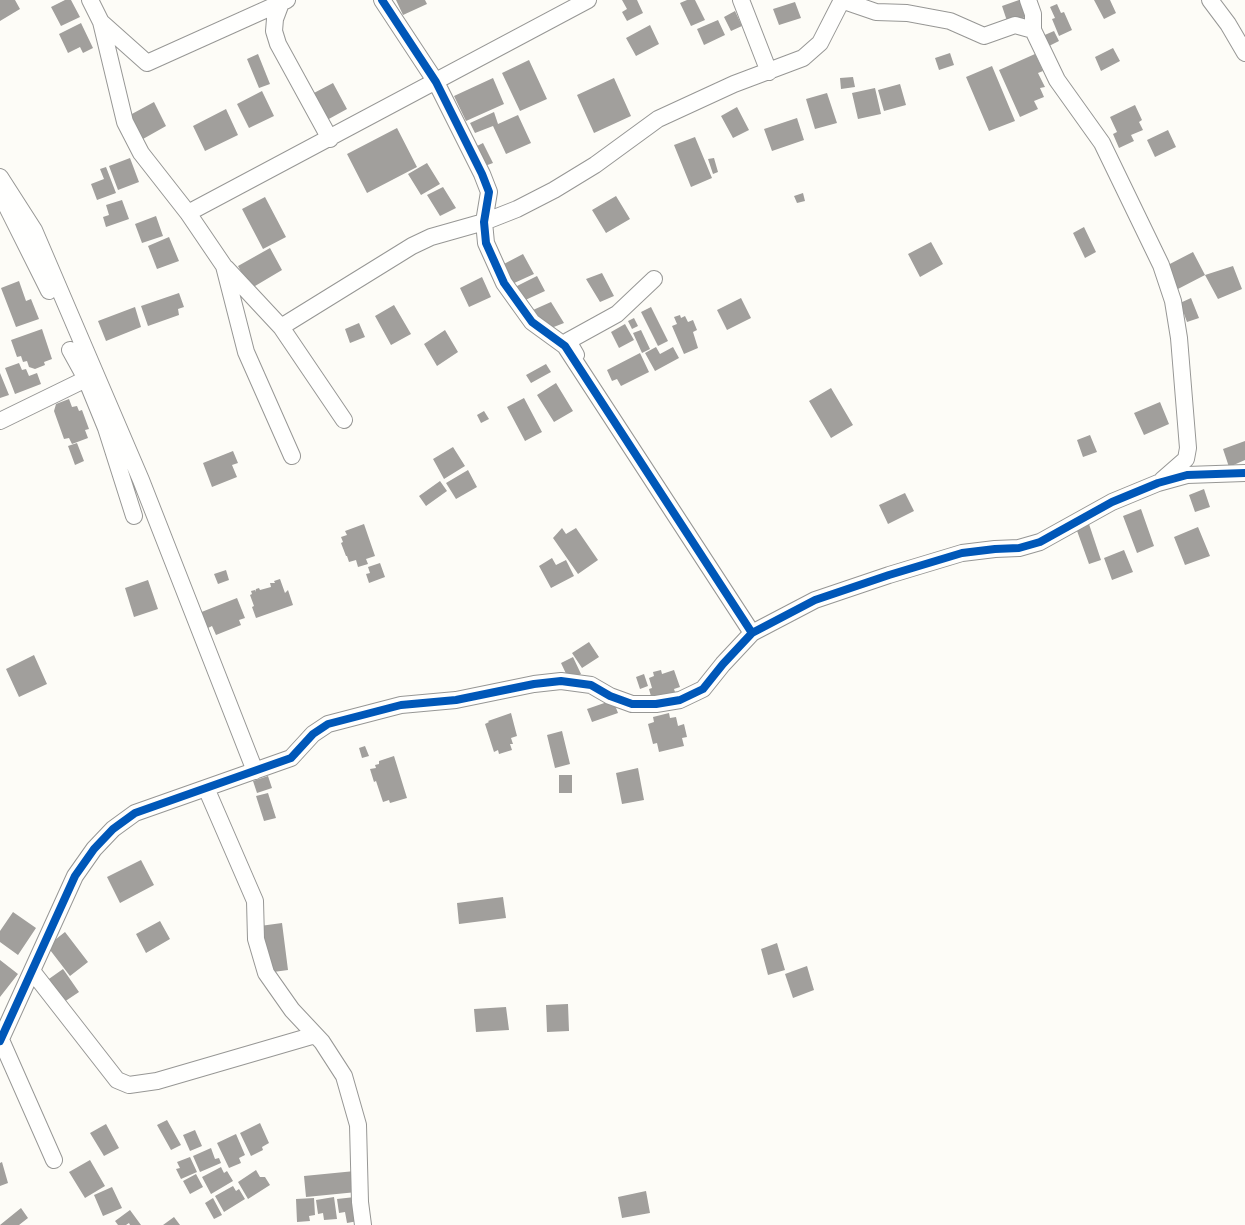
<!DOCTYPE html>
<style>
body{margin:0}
canvas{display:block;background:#fdfcf7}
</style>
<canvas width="1245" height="1225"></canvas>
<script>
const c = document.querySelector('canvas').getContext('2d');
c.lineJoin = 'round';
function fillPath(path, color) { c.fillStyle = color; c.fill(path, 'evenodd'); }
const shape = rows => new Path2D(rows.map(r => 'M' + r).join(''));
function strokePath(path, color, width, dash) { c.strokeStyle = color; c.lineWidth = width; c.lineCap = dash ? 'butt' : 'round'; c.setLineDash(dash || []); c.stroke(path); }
const building = shape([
 [0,0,15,0,20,9,0,21],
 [65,0,71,0,80,17,61,26,51,7],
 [396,0,425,0,427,4,403,15],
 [622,0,637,0,643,13,627,21,622,12,627,9],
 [687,0,695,0,705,20,691,26,680,3],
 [1019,0,1022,0,1028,16,1008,24,1002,6],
 [1094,0,1110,0,1116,13,1104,19],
 [795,2,801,18,779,25,773,9],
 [1057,4,1061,13,1064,12,1072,30,1059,36,1052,19,1055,18,1050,7],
 [735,11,742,26,731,31,724,17],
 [718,20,725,35,704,45,697,29],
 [81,23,93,48,83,53,80,47,68,53,59,34],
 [650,25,659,44,636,56,626,38],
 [1054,31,1059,41,1045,48,1040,37],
 [1113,48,1120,61,1101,71,1095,57],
 [950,53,954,65,939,70,935,58],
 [258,54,270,84,259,88,247,59],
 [1035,54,1043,71,1038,73,1045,87,1040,88,1044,97,1034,101,1038,109,1020,117,999,70],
 [529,60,547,99,520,111,502,73],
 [992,66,1015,121,989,131,966,77],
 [853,77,855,87,841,89,840,78],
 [493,78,504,104,466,121,454,96],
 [614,78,631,116,594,133,577,95],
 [333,83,347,109,327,120,312,94],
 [900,84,906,105,884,111,878,90],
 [875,88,881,114,858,119,852,93],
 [262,91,274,116,249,128,237,104],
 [827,93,837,123,815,129,806,99],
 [154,102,166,126,143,139,130,115],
 [1135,105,1142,120,1139,122,1143,130,1131,135,1134,141,1119,148,1113,134,1117,132,1110,117],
 [737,107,749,130,733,138,721,116],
 [226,109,238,135,205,151,193,126],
 [494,112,498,124,518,115,531,143,506,154,493,126,475,133,470,123],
 [797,118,804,140,772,151,764,129],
 [397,128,417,167,367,193,347,154],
 [1168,130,1176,147,1155,157,1147,140],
 [695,137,712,178,691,187,674,145],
 [483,143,493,163,482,167,473,148],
 [130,158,139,182,118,190,109,166],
 [714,158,718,172,713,174,708,159],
 [427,163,440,184,421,195,408,174],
 [106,167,116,193,97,200,91,184,104,179,100,169],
 [443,187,456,208,440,216,427,195],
 [803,193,805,201,797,203,794,196],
 [616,196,630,219,606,233,592,210],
 [265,197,286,237,263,249,242,209],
 [122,200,129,219,106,227,103,217,109,215,106,205],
 [156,216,163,236,142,243,135,224],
 [1084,227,1096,252,1085,258,1073,233],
 [169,237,179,261,157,269,148,246],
 [931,242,943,264,920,277,908,254],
 [270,248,282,270,250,289,238,266],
 [1193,252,1205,275,1176,290,1164,267],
 [523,254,534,274,512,284,502,265],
 [1233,266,1242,289,1218,299,1205,275],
 [602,273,614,296,600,302,586,279],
 [537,276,545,291,521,302,513,288],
 [482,277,491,297,469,307,460,288],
 [19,281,26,301,31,299,39,319,16,327,1,288],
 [179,293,184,307,178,309,179,315,148,326,141,306],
 [741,298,751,318,727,330,717,310],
 [1191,298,1199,318,1187,322,1180,303],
 [551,302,564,323,546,330,533,310],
 [394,305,411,334,391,345,375,316],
 [135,307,141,327,106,341,98,321],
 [651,307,668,341,658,346,641,312],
 [680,315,681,318,685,316,688,322,693,320,697,330,693,332,698,348,684,354,672,326,677,324,674,317],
 [634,318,638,326,632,329,628,321],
 [359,323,365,337,350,343,345,329],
 [625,324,634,340,619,348,611,332],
 [42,329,52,359,44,362,45,365,35,369,29,367,27,361,23,362,21,356,17,357,11,340],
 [445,330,458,352,437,366,424,344],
 [641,330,650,349,642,353,633,333],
 [656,347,660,354,673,347,679,358,655,371,645,353],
 [640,353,649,372,621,386,617,379,612,381,607,370],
 [19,363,22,370,26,369,29,376,37,373,41,384,15,394,5,368],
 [546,364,551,372,531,383,526,375],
 [0,373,9,395,0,398],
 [556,383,573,411,554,422,537,395],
 [831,388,853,425,831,438,809,401],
 [524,398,542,432,525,441,507,407],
 [69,399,72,407,77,406,79,411,82,410,89,429,85,430,88,438,72,444,69,438,64,439,54,411,56,404],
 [1160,402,1169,424,1144,435,1134,413],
 [484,411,489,419,481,423,477,415],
 [1090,435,1097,452,1083,457,1077,440],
 [1245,441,1245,460,1229,467,1223,449],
 [77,443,84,461,75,465,68,446],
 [453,447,465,466,444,479,433,459],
 [233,451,238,463,232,465,237,477,212,487,203,463],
 [468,470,477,487,456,499,446,483],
 [440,481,447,491,426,506,419,496],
 [1204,489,1210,507,1195,512,1189,495],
 [905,493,914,511,888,524,879,505],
 [1141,509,1154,546,1137,553,1123,516],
 [364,524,375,556,366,559,368,564,358,567,356,560,349,562,347,556,346,556,341,543,343,542,341,537,347,535,345,531],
 [1089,524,1101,560,1089,564,1076,528],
 [1198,527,1210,556,1185,565,1174,537],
 [562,528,566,534,576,528,598,560,578,574,553,538],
 [1124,550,1133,572,1112,580,1104,558],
 [552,558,556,565,566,560,574,576,551,588,539,566],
 [380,563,385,577,369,583,366,574,370,573,368,567],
 [226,570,229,580,218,584,214,574],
 [280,579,285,593,288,590,293,605,256,618,252,607,254,606,250,595,252,594,251,591,255,590,255,592,256,589,259,588,260,590,271,587,270,583,275,583,274,581],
 [148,580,158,609,134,617,125,588],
 [237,598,245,618,239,620,241,625,216,635,212,626,206,629,199,613],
 [589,642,599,657,582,668,572,653],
 [34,655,47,684,19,697,6,669],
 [573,657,581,674,569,680,561,663],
 [661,670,662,674,674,670,680,687,674,689,675,692,652,700,649,689,652,688,649,678,654,676,653,672],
 [644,674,648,686,640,689,636,677],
 [613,700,618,713,592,722,587,709],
 [511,713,517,736,511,738,513,744,510,744,512,750,499,754,498,750,494,752,485,724,489,722,488,721],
 [669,713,670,718,676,717,678,726,684,724,687,737,682,738,684,746,659,752,657,743,653,744,648,724,654,722,653,717],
 [562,731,570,764,555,768,547,735],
 [365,746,369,756,362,758,359,748],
 [394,756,407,798,390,803,389,800,383,802,376,781,374,782,370,769,376,768,375,765,379,764,379,761],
 [638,768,644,800,622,804,616,773],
 [559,775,572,775,572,793,559,793],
 [268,776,272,788,257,793,253,781],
 [268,793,276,818,264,821,256,796],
 [141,860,154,885,120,903,107,877],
 [503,897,506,918,459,924,457,903],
 [13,912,36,928,18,955,0,942,0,931],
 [160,921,170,939,146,953,136,934],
 [282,923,288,970,266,973,260,926],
 [65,932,88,962,70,976,47,946],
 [777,943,785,970,768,975,761,949],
 [0,960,18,974,0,997],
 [807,966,814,990,793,998,785,974],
 [63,969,79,992,61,1004,46,981],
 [568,1004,569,1031,547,1032,546,1005],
 [506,1007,509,1030,476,1032,474,1009],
 [167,1120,181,1145,171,1150,157,1125],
 [260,1123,269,1143,262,1147,263,1150,251,1156,240,1133],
 [106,1124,119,1148,104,1156,90,1133],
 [195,1130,202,1146,190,1151,183,1135],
 [236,1134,245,1155,239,1158,241,1163,229,1168,217,1143],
 [211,1148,215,1159,219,1158,221,1163,200,1172,193,1156],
 [190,1157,197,1172,181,1179,176,1169,180,1168,177,1162],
 [90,1160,105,1186,85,1198,69,1172],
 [2,1162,8,1183,0,1186,0,1163],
 [221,1167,224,1173,227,1171,233,1181,211,1194,202,1177],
 [256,1170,260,1177,265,1177,270,1185,248,1199,238,1182],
 [355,1171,357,1192,306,1197,304,1176],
 [196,1174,203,1187,190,1194,183,1181],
 [233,1186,236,1191,239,1189,245,1199,224,1212,215,1196],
 [112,1187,122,1208,103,1216,94,1195],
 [646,1191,650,1213,622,1218,618,1197],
 [334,1197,337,1219,324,1220,323,1213,318,1214,316,1200],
 [355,1197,358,1221,347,1223,345,1212,339,1213,337,1199],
 [213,1198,222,1215,214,1219,205,1203],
 [314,1198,315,1215,309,1216,310,1221,297,1222,296,1199],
 [21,1208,28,1218,19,1225,0,1225],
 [130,1210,141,1225,130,1225,129,1223,126,1225,118,1225,115,1221],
 [174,1217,180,1225,163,1225]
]);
const minor = shape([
 [90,0,101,22,125,122,141,153,188,213,224,266,246,352,292,456],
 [382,0,436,82,482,174,489,192,484,222,486,243,504,283,532,322,565,346,752,633],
 [741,0,769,72],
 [841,0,876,12,907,13,950,21,984,36,1015,25,1033,30,1057,80,1102,143,1161,265,1173,301,1179,338,1188,448,1186,459,1162,480],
 [1028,0,1033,14,1033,30],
 [1210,0,1228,24,1245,53],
 [281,3,275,19,274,31,278,44,330,139],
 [101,22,147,63,287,0],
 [0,177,34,230,141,480,255,771],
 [2,197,49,291],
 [188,213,588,0],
 [226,268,281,327,344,420],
 [281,327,412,246,431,237,484,222,517,209,554,190,595,165,658,119,734,84,803,58,820,43,842,0],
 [576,355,568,341,617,314,654,279],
 [92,366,84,369,70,350,86,379,106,428,134,516],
 [0,421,86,379],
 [206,788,255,901,256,939,266,973,292,1010,322,1042,344,1076,358,1125,360,1202,363,1225],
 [32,971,117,1080,129,1085,157,1081,315,1035],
 [1,1040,54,1160],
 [0,1041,75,876,94,849,113,829,135,813,291,758,313,734,328,724,401,705,456,700,534,684,561,681,591,685,610,696,632,704,656,704,680,700,703,689,723,664,752,633,815,600,889,575,962,553,995,549,1019,548,1040,542,1112,502,1158,483,1187,475,1245,473]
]);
const cycleway = shape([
 [382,0,436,82,482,174,489,192,484,222,486,243,504,283,532,322,565,346,752,633],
 [0,1041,75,876,94,849,113,829,135,813,291,758,313,734,328,724,401,705,456,700,534,684,561,681,591,685,610,696,632,704,656,704,680,700,703,689,723,664,752,633,815,600,889,575,962,553,995,549,1019,548,1040,542,1112,502,1158,483,1187,475,1245,473]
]);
fillPath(building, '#a19f9c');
strokePath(minor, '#979795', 18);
strokePath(minor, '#fffffe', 16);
strokePath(cycleway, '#0057b8', 8);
</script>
